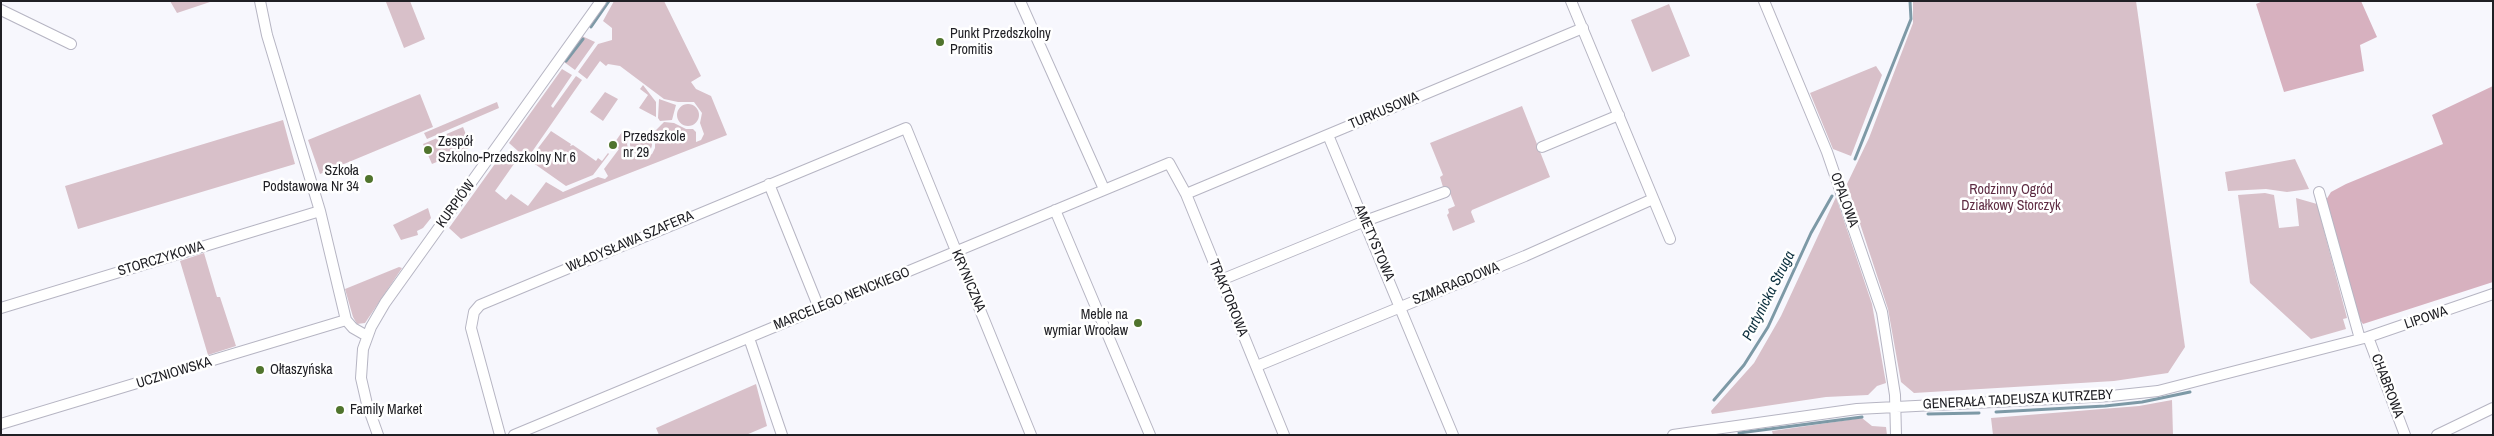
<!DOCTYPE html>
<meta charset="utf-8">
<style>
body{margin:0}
#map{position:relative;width:2494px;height:436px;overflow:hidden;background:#f7f7fd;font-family:"Archivo Narrow",sans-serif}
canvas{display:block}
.frame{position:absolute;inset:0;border:2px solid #202025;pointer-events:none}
</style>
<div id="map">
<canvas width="2494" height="436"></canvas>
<div class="frame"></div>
</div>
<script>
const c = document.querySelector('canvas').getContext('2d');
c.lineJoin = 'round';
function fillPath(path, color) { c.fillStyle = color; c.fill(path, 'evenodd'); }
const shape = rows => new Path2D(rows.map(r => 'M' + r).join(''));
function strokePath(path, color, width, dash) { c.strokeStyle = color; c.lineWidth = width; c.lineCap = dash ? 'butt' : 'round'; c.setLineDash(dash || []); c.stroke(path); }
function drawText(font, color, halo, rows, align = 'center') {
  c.font = font + ' "Archivo Narrow",sans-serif'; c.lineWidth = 5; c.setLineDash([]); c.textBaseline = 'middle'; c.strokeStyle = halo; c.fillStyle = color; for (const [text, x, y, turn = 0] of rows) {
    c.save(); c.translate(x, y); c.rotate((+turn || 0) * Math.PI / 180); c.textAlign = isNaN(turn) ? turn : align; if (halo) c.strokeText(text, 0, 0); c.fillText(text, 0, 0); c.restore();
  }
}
const green = shape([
 [170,1,213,1,177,13],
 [410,1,425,39,404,48,386,2],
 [614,1,664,1,701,76,691,82,696,89,711,96,727,135,461,239,449,228,502,154,516,161,495,191,506,200,511,194,528,206,546,182,563,192,598,177,605,179,608,176,604,169,619,149,613,145,624,129,630,134,627,144,629,152,637,158,645,158,652,154,655,148,655,131,664,122,674,123,686,129,693,129,696,132,696,142,701,140,704,134,700,123,702,113,694,102,678,102,664,99,620,66,608,64,606,66,600,61,587,79,578,72,598,44,612,40,612,28,603,21],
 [1913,1,2136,1,2185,347,2168,373,2114,381,1914,393,1901,382,1888,309,1847,184,1869,138,1913,23],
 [1669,4,1690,56,1652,72,1631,20],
 [582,36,595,42,575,70,564,62],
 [1876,66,1882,75,1851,156,1833,149,1810,93],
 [562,69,572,75,551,106,553,108,576,76,582,80,527,159,509,143],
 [643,85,656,102,656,117,639,108,648,95,640,89],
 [605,92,618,99,603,121,590,112],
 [420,94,433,127,320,174,308,140],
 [659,99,676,105,672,120,660,121,658,118],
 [497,102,499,108,427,139,424,133],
 '677 115a11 11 0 1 1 22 0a11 11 0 1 1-22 0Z',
 [1522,106,1550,177,1472,210,1471,212,1475,222,1453,231,1447,215,1449,213,1448,209,1455,206,1448,188,1443,187,1440,177,1443,175,1430,143],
 [283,120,295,164,78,229,65,186],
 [463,127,471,147,432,164,423,144],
 [551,131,571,144,570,146,573,145,596,161,598,158,602,161,608,153,609,154,593,175,566,186,529,160],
 '630 144a11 11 0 1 1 22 0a11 11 0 1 1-22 0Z',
 [2295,159,2309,189,2287,192,2266,189,2228,191,2225,172],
 [2265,193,2274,195,2279,228,2299,226,2296,198,2317,204,2347,318,2343,319,2346,329,2311,339,2250,283,2238,195],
 [1836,197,1872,304,1886,383,1877,386,1868,395,1826,397,1712,414,1711,411,1754,363,1781,316],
 [428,208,431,218,423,228,417,231,418,235,401,240,393,225],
 [204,253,217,297,220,297,236,346,208,355,180,261],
 [399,267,402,268,365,323,357,324,353,317,345,289],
 [756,384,767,426,746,435,659,435,656,428],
 [2172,400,2173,435,1993,435,1991,418,2139,406],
 [1862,418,1872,426,1886,427,1887,435,1773,435,1772,431]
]);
const forest = shape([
 [2263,1,2361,1,2377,37,2360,45,2364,71,2284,92,2256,4],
 [2493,86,2493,282,2363,324,2360,320,2353,298,2326,200,2331,192,2346,184,2443,144,2432,115]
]);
const stream = shape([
 [591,27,609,1],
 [566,61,583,39],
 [1855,159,1911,19,1910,1],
 [1714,400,1744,365,1768,327,1811,233,1832,196],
 [1996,412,2105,406,2142,402,2190,392],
 [1928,414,1979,413],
 [1739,433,1862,417]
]);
const minor = shape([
 [260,1,267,35,320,211,346,320,353,328,367,336],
 [1020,1,1104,189],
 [1571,1,1670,239],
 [1764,1,1827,152,1882,312,1895,395,1896,435],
 [1,10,71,44],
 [1328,135,1453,435],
 [1542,147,1619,115],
 [769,184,819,308],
 [2319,192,2360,339],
 [1186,194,1583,28],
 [1055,210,1150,435],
 [1221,280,1365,221,1445,192],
 [1,308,320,211],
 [2368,337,2405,435],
 [749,338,782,435],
 [1257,366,1525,256,1653,199],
 [1,424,346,320],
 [378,435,367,404,361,378,363,349,371,327,385,303,601,1],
 [500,435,471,328,474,312,480,305,906,128,1031,435],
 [514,435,1169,163,1186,194,1284,435],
 [1673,435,1857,409,2111,396,2158,391,2368,337,2493,294],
 [2437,435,2493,408]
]);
const markers = [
 [940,42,5,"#50742d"],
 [613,145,5,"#50742d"],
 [428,150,5,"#50742d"],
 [369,179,5,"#50742d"],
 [1138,323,5,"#50742d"],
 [260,370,5,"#50742d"],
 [340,410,5,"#50742d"]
];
const poiNames = [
 ["Punkt Przedszkolny",950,34],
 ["Promitis",950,50],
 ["Przedszkole",623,137],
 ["nr 29",623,153],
 ["Zespół",438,142],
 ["Szkolno-Przedszkolny Nr 6",438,158],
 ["Szkoła",359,171,"right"],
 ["Podstawowa Nr 34",359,187,"right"],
 ["Meble na",1128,315,"right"],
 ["wymiar Wrocław",1128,331,"right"],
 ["Ołtaszyńska",270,370],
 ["Family Market",350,410]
];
const streetNames = [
 ["TURKUSOWA",1384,111,-23],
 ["OPALOWA",1844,200,70],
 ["KURPIÓW",456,204,-54],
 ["WŁADYSŁAWA SZAFERA",630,242,-23],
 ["AMETYSTOWA",1374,243,67],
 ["STORCZYKOWA",161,259,-17],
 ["KRYNICZNA",968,281,67],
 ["SZMARAGDOWA",1456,284,-22],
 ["TRAKTOROWA",1228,298,68],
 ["MARCELEGO NENCKIEGO",842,299,-22],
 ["LIPOWA",2426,318,-19],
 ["UCZNIOWSKA",174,373,-17],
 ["CHABROWA",2387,386,69],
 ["GENERAŁA TADEUSZA KUTRZEBY",2018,400,-3]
];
const parkNames = [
 ["Rodzinny Ogród",2011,190],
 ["Działkowy Storczyk",2011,206]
];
const waterNames = [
 ["Partynicka Struga",1769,296,-63]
];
fillPath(green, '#d8c0c9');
fillPath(forest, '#d7b1bf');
strokePath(stream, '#7d99a6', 3);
strokePath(minor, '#b6b5c3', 12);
strokePath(minor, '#fff', 10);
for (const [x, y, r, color] of markers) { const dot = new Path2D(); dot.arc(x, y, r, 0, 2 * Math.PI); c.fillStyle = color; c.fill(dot); strokePath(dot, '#fff', 2); }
drawText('14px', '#202025', '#fff', poiNames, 'left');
drawText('14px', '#202025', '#fff', streetNames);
drawText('14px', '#5e2c43', '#fff', parkNames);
drawText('italic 15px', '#0c303e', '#fff', waterNames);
</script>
